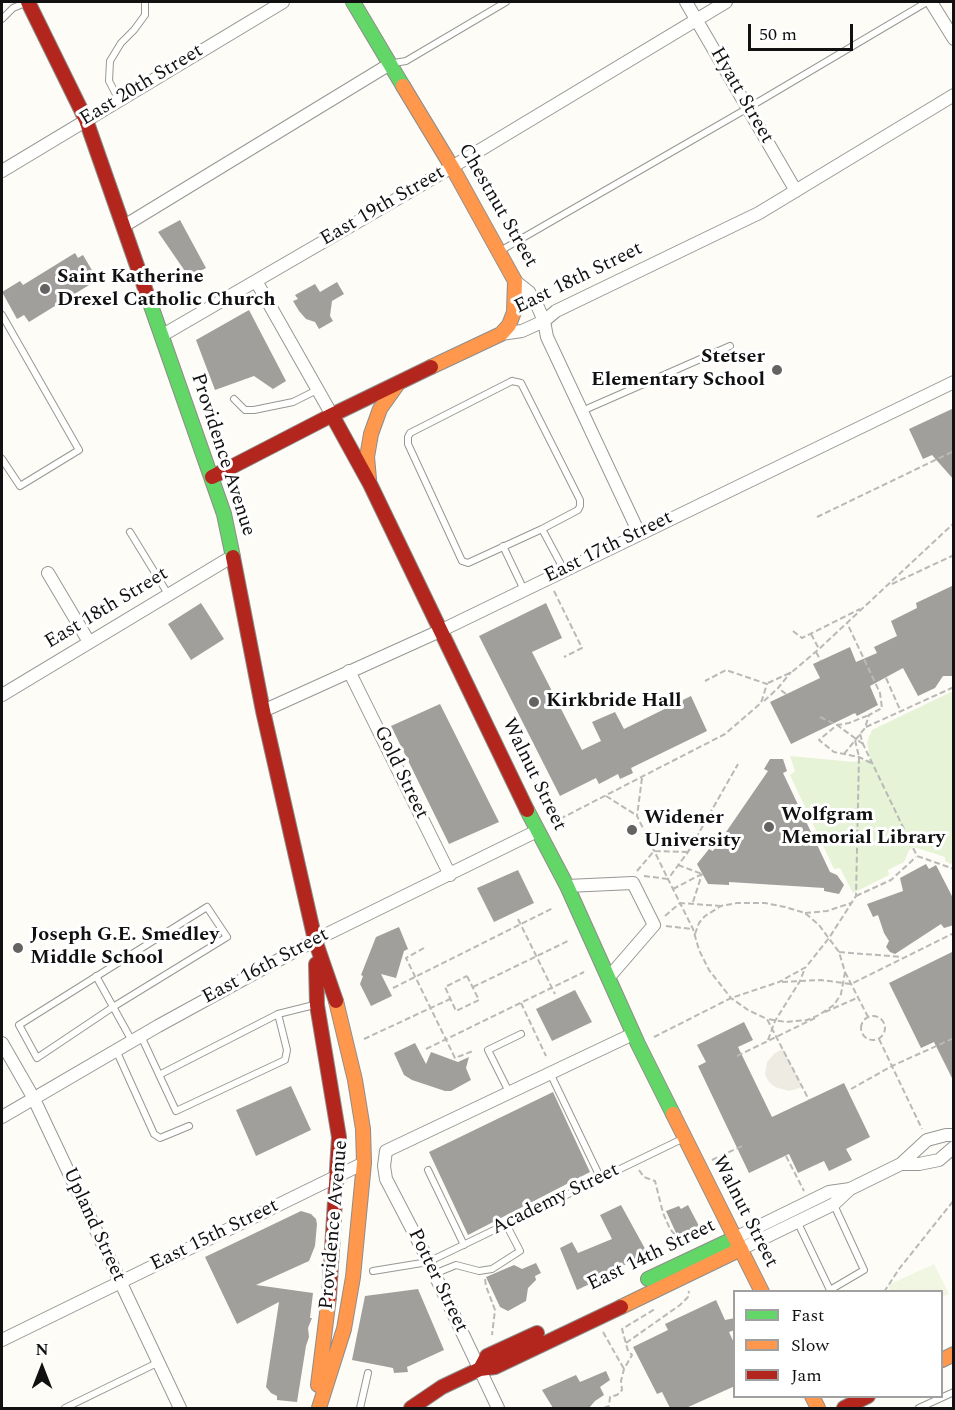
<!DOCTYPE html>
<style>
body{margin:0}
#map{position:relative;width:955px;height:1410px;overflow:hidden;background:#fdfcf7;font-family:Spectral,serif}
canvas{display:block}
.frame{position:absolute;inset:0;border:3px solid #111;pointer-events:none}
.legend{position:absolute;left:733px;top:1290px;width:210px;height:108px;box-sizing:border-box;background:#fff;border:2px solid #a0a0a0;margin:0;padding:8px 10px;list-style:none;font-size:18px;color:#111}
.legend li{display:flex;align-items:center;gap:12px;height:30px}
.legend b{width:30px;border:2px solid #a0a0a0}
.north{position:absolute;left:12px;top:1338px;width:60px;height:60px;-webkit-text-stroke:4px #fff;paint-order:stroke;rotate:0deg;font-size:16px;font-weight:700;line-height:24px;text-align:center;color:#111}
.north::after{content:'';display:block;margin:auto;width:21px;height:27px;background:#111;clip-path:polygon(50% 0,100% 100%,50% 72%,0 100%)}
.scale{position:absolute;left:748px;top:24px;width:105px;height:27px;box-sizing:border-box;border:3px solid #111;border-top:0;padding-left:8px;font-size:18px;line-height:21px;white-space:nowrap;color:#111;-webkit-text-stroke:4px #fff;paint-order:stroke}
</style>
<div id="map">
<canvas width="955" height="1410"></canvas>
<div class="frame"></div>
<ul class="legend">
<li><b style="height:8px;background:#63d668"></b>Fast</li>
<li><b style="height:8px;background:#ff974d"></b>Slow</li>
<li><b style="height:8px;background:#b3261e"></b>Jam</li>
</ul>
<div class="north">N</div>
<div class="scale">50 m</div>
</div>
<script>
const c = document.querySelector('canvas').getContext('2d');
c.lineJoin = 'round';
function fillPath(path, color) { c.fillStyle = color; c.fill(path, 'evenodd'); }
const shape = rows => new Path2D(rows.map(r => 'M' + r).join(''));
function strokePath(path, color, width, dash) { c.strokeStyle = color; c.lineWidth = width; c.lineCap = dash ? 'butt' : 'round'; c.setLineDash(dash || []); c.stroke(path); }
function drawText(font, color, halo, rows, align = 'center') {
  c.font = font + ' Spectral,serif'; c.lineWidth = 6; c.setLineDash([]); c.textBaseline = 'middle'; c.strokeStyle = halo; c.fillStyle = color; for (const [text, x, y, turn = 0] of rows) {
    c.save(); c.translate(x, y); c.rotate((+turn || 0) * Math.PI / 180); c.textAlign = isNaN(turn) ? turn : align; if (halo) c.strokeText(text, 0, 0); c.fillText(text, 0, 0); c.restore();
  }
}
const green = shape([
 [953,691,953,865,945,861,945,857,914,847,909,850,904,862,888,870,889,875,853,893,840,868,834,869,790,775,795,771,790,756,854,762,870,759,867,742,872,730]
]);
const pitch = shape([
 [934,1264,949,1294,942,1297,942,1292,890,1291,888,1285]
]);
const plaza = shape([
 [783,1049,802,1086,800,1088,789,1091,775,1087,769,1082,765,1075,767,1062,775,1053]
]);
const building = shape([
 [180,220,206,268,189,277,158,232],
 [75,253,78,258,83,255,93,272,90,274,94,282,29,322,24,315,17,319,2,292,20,281,23,285],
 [337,282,344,294,332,301,330,316,333,321,319,329,315,322,306,319,299,311,293,301,298,299,295,295,315,284,320,292],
 [249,310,286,381,273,389,254,376,215,390,196,340],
 [954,408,954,480,932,455,923,459,909,429],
 [954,585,954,676,943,676,935,688,918,696,903,668,870,686,878,705,857,716,855,713,791,744,770,702,820,678,813,664,850,647,856,662,877,653,874,647,897,636,891,621,917,608,916,603],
 [201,603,224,639,191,660,168,624],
 [546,603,562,638,532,652,582,750,601,741,592,722,615,712,624,729,691,696,707,731,631,768,633,773,620,779,618,774,599,784,596,778,560,796,479,636],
 [440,704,499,822,449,844,391,726],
 [770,759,783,759,787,771,783,773,830,872,837,875,844,885,839,894,824,891,824,888,729,882,729,885,708,884,697,864,709,849,713,851,768,771,764,769],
 [926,864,929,869,936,865,954,900,954,925,944,928,941,924,895,954,890,952,886,947,889,941,884,933,878,915,873,917,867,904,903,891,900,878],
 [518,870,534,903,494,922,477,888],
 [399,927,408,949,404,951,396,978,381,974,392,996,371,1006,360,984,363,976,361,975,376,937],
 [954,951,954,1082,934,1042,921,1048,889,983],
 [575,990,592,1022,552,1041,536,1009],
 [744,1022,753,1040,738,1047,772,1117,844,1083,870,1137,846,1149,852,1160,829,1171,824,1161,798,1173,789,1154,749,1173,698,1066,706,1062,697,1045],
 [415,1043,426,1064,431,1052,458,1062,469,1057,466,1068,471,1080,451,1091,445,1091,412,1080,404,1075,394,1053],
 [291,1086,311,1130,256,1156,236,1110],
 [553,1092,590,1172,468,1235,429,1152],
 [621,1205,649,1256,616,1268,617,1271,577,1290,560,1248,572,1242,578,1253,612,1239,600,1215],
 [688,1205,699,1226,677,1235,666,1211,679,1206,681,1209],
 [301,1211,311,1214,316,1219,317,1224,315,1246,309,1261,256,1285,313,1293,310,1318,312,1318,308,1328,309,1337,306,1346,297,1402,277,1400,277,1396,271,1393,266,1387,279,1302,237,1324,205,1257],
 [536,1263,541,1273,535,1276,536,1280,528,1288,526,1301,508,1311,500,1307,486,1277,514,1265,522,1269],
 [418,1289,444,1350,407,1367,408,1372,394,1373,393,1368,352,1360,365,1296],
 [716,1300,725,1320,735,1318,735,1330,729,1332,735,1345,735,1386,686,1408,670,1408,662,1392,657,1394,633,1347,668,1330,665,1324],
 [606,1371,610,1380,600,1387,604,1395,595,1401,589,1408,553,1408,542,1390,576,1375,580,1382]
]);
const path = shape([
 [817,517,954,451],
 [892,584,954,555],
 [554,591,582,648,564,657],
 [793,631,802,638,860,609],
 [811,634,819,649],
 [816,652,821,661],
 [886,678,901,712],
 [768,683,792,672,819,649,954,523],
 [786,694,778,688,791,672],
 [764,701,777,689],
 [820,717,837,725,849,723,869,715],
 [866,727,954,687],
 [860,734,863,744,917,856,954,869],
 [863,744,837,725,819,740,834,752,859,757,871,763],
 [844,754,865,728,869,715,882,708,880,693,847,623],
 [642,778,637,816,668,879],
 [606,796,636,815],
 [552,823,725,734,761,703,767,684,726,670,705,681],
 [678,865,702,874],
 [637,871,654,851,688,852],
 [644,876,668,879],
 [673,889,702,874],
 [856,896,891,880,916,857],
 [693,902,702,874],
 [721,906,680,903,668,879,688,852,738,764],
 [805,913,827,911,851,903],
 [665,916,680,903,693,929,699,950,709,970,731,998,748,1010,767,1019,809,1100],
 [518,919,555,994],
 [666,926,693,929],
 [695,934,699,923,705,916,721,906,737,903,765,903,785,907,805,913,819,925,839,952,845,972,841,994,834,1005,819,1015,807,1020,786,1022,768,1019],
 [424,948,406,958,455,1058,473,1051],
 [839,952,902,957],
 [845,972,868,1017],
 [467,976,479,1000,456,1011,445,987,467,976],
 [782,982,821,980,851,984,954,933],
 [473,987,570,940],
 [393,988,553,908],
 [521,1003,546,1056],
 [825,1012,857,998],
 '861 1028a12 12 0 1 1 24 0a12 12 0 1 1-24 0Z',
 [654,1037,731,998,779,982,806,967,829,938,856,896,859,757,855,740],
 [364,1039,450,999],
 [879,1039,922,1129],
 [768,1040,775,1021,800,981,805,968],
 [426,1049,584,972],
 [737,1056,815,1018],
 [851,1089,892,1066,954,1038],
 [786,1156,804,1191],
 [712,1160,742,1146],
 [639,1170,644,1177,655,1181,663,1213,670,1229,676,1236,690,1242],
 [485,1279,486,1286,495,1310,492,1335],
 [884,1292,899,1269,954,1200],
 [603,1332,624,1369],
 [626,1343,680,1305,688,1297,689,1291],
 [604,1408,609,1406,610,1397,617,1395,622,1390,621,1381,624,1369,632,1355,628,1351,622,1329,655,1309]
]);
const lane = shape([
 [2,19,13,8,25,3],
 [394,63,406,61,506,2],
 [119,100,109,81,110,61,121,43,134,30,145,15,145,2],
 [500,251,748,108,927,2],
 [2,315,79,450,20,486,2,459],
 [512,381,521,383,580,500,580,506,578,510,542,529,468,563,462,561,408,444,408,437,410,433,512,381],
 [234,399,245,410,254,410,293,402,317,390],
 [582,411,730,346],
 [542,529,564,570],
 [130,532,168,594],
 [503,546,524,590],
 [207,907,227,937,113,1007,37,1058,19,1025,207,907],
 [96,976,132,1041],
 [141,1036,176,1111,285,1060,287,1050,278,1014],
 [116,1050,154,1134,160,1138,189,1126],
 [550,1073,601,1179],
 [159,1075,278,1014,314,1005],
 [509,1092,488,1050,521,1034],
 [428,1170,464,1245],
 [797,1221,830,1290,864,1270,834,1205],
 [373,1271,428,1262,682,1139],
 [434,1274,456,1265,479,1271,492,1269,520,1251,506,1224],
 [65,1408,157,1363],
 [360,1408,368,1373],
 [919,1408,954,1392]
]);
const street = shape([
 [686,2,796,191],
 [931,2,954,39],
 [2,171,283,2],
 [124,226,390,64],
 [256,281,332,415],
 [515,281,529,292,537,305,544,321,547,337,639,533],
 [501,334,522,331,544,321,556,311,759,213,954,95],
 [161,336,452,167,726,2],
 [48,573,89,642],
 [349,671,450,875],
 [2,695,233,556],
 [263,711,442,630,954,382],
 [567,886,633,883,654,925,609,977],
 [2,1043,33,1097,180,1408],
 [2,1117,158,1026,315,940,537,831],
 [901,1164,919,1164,939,1160,954,1147],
 [735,1238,829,1192,850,1189,901,1164,927,1140,946,1135,954,1135],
 [741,1249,834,1204,850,1189],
 [2,1340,364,1163],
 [498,1408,425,1254,386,1179,384,1166,386,1151,633,1034]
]);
const fast = shape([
 [353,2,403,86],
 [149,300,224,514,233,557],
 [527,810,567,886,638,1044,673,1114],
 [648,1279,735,1238]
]);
const slow = shape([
 [403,86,452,167,515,281,514,312,509,325,501,334,431,367],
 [369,479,367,457,371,434,380,409,397,385],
 [673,1114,762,1292],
 [621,1307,741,1249],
 [942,1360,954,1354],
 [318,1385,329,1297],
 [812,1396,818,1408],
 [319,1408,344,1329,353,1277,364,1163,363,1129,355,1080,336,1001]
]);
const jam = shape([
 [28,2,86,120,149,300],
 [332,415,370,484,527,810],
 [212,477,332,415,431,367],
 [233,557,263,711,315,940,336,1001],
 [316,964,317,1005,339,1137,329,1297],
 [480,1369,487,1356,537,1333],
 [411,1408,442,1387,480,1369,495,1367,621,1307],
 [844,1408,868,1396]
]);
const markers = [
 [45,289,6,"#646362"],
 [777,370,6,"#646362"],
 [534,702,6,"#646362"],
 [769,827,6,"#646362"],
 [632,830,6,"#646362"],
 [18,948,6,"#646362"]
];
const streetNames = [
 ["East 20th Street",142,86,-31],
 ["Hyatt Street",741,96,60],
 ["Chestnut Street",497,206,60],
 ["East 19th Street",383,207,-30],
 ["East 18th Street",579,279,-26],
 ["Providence Avenue",222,455,72],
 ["East 17th Street",609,548,-26],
 ["East 18th Street",107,609,-31],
 ["Gold Street",400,773,64],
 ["Walnut Street",533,775,64],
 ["East 16th Street",266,967,-28],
 ["Academy Street",556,1200,-26],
 ["Walnut Street",744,1212,63],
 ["Upland Street",93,1225,65],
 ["Providence Avenue",335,1225,-85],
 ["East 15th Street",215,1236,-26],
 ["East 14th Street",652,1256,-26],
 ["Potter Street",437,1281,64]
];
const poiNames = [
 ["Saint Katherine",57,278],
 ["Drexel Catholic Church",57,301],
 ["Stetser",765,358,"right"],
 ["Elementary School",765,381,"right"],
 ["Kirkbride Hall",546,702],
 ["Wolfgram",781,816],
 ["Memorial Library",781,839],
 ["Widener",644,819],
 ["University",644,842],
 ["Joseph G.E. Smedley",30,936],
 ["Middle School",30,959]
];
fillPath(green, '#e7f3d7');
fillPath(pitch, '#f0f6e1');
fillPath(plaza, '#edebe2');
fillPath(building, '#a19f9c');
strokePath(lane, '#979795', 8);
strokePath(street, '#979795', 14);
strokePath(fast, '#8e8d8b', 16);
strokePath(slow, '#8e8d8b', 16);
strokePath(jam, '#8e8d8b', 16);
strokePath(path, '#b9b9b8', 2, [6, 3]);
strokePath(lane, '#fffffe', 6);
strokePath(street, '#fffffe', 12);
strokePath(fast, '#63d668', 14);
strokePath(slow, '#ff974d', 14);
strokePath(jam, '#b3261e', 14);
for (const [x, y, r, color] of markers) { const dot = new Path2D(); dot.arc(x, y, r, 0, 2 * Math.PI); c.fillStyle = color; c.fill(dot); strokePath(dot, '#fff', 2); }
drawText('20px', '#111', '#fff', streetNames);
drawText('bold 20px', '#111', '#fff', poiNames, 'left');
</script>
